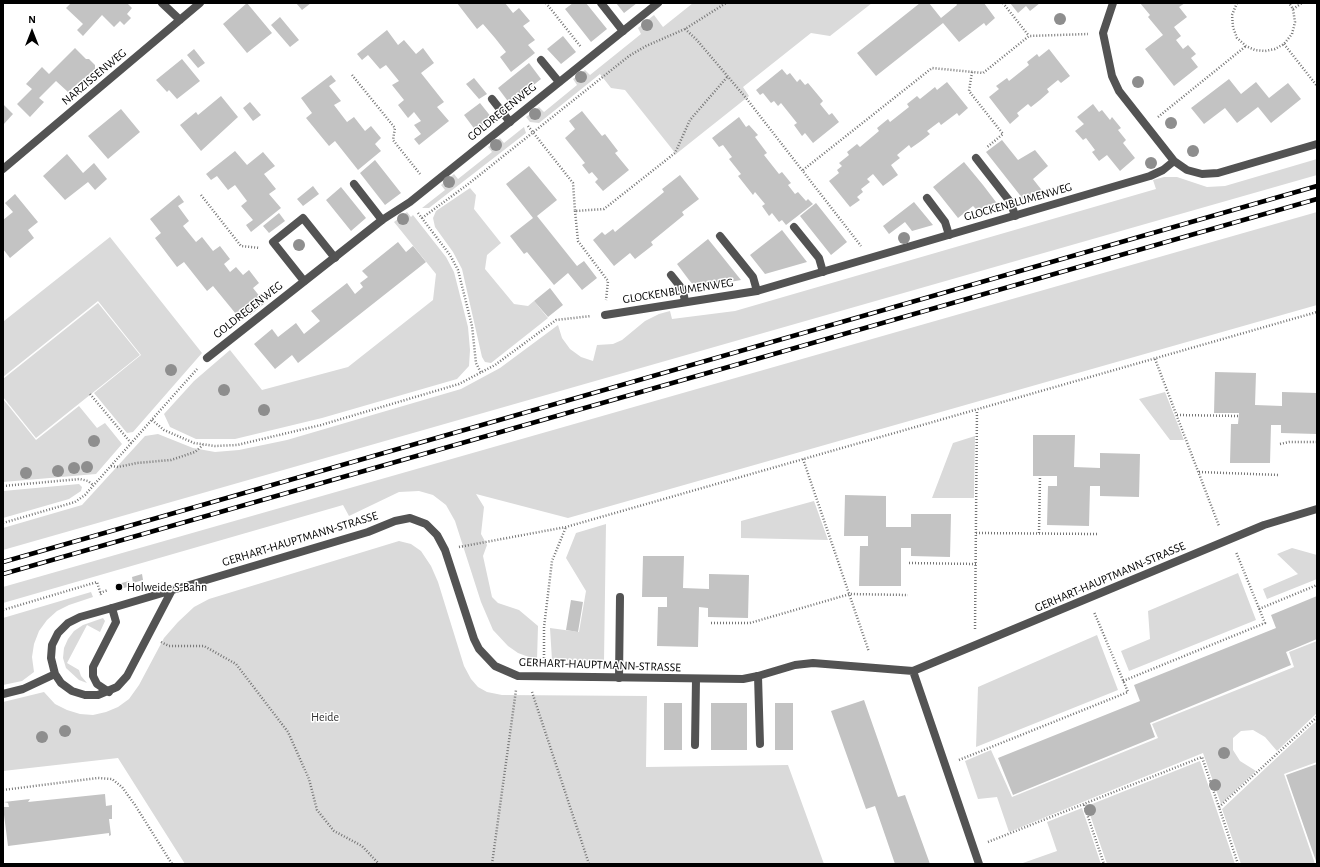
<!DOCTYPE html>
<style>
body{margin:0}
#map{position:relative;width:1320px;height:867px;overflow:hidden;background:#fff;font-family:"Alegreya Sans",sans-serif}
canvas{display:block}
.frame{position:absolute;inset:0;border:4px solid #000;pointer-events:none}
.north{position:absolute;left:12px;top:12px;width:40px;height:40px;-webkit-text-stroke:3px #fff;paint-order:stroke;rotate:0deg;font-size:11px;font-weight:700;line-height:16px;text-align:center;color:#000}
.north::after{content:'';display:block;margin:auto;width:14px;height:18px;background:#000;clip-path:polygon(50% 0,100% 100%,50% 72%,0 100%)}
</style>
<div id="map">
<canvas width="1320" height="867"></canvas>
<div class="frame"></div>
<div class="north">N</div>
</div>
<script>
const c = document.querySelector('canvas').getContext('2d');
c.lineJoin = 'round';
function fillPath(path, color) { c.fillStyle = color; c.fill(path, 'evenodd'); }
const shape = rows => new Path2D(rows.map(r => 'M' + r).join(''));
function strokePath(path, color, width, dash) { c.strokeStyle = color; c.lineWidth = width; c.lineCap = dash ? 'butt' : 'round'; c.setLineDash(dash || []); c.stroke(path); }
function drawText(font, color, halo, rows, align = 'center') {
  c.font = font + ' "Alegreya Sans",sans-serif'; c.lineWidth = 3; c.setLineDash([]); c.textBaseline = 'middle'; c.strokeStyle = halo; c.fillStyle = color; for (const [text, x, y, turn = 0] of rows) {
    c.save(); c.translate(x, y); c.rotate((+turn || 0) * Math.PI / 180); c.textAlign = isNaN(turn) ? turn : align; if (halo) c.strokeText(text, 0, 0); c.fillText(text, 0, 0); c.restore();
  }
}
const green = shape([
 [693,3,872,3,830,36,811,33,743,87,749,96,676,154,625,90,611,88,600,74,539,123,530,122,526,117,539,107,544,112,577,85,573,79,585,70,590,75,641,34,638,28,654,15,663,27],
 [524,127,526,133,429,208,422,208,445,190,441,185,454,174,458,179,492,152,488,147,500,138,504,143],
 [1317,159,1317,175,3,550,3,528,82,505,145,436,158,434,193,448,215,452,239,450,287,440,461,389,500,368,558,325,562,338,570,349,581,357,593,361,597,345,613,344,622,340,645,321,659,314,670,311,672,319,735,311,1156,189,1153,180,1164,177,1177,177,1207,187,1225,186],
 [470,188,476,195,474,209,501,243,487,255,485,269,514,304,528,306,534,301,548,318,491,363,485,362,482,357,462,269,453,252,435,227,433,218,436,211],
 [407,212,411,217,413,215,446,257,454,272,468,327,470,350,469,366,457,379,322,418,235,439,196,439,170,427,164,414,194,381,230,350,262,390,348,367,433,300,436,274,394,222],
 [1317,212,1317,305,568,518,476,494,484,507,481,534,487,545,483,556,492,597,498,603,519,610,538,626,537,660,518,653,508,646,493,630,481,602,455,521,446,505,433,495,419,491,399,492,349,516,343,505,3,603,3,587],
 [110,237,202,353,133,432,127,433,94,393,141,355,98,301,3,377,4,321],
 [98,303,140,355,36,438,3,397,3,379],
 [1165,392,1184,440,1170,440,1139,399],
 [3,399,36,440,79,406,97,428,105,423,122,444,96,474,3,482],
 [975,436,974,498,932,498,953,443],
 [79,484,82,487,81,491,69,499,3,518,3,491],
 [814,501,828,540,741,538,741,521],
 [606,524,604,661,552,660,550,628,579,632,586,591,566,558,576,533],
 [399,541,411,544,421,551,431,566,438,582,464,666,471,679,478,687,487,692,502,695,647,696,646,767,788,765,824,864,185,864,118,758,3,771,3,702,44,692,55,704,67,710,80,714,93,715,106,712,118,707,129,699,139,685,164,638,178,622,194,607,209,599],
 [1292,548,1317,555,1317,579,1267,599,1263,589,1298,574,1277,554],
 [1238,573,1256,620,1129,671,1121,651,1150,639,1148,611],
 [91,592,93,597,69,605,57,611,47,620,39,631,34,644,32,657,34,672,22,681,3,685,3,618],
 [103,618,105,621,100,632,87,625,67,663,79,670,81,676,87,683,79,680,66,668,63,658,64,648,68,639,74,631,83,625],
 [1097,635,1118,690,976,747,978,687],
 [1317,641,1317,713,1277,751,1265,737,1253,730,1241,731,1233,738,1233,750,1240,761,1256,771,1221,804,1203,753,1009,832,997,797,978,799,965,761,991,750,1012,797,1158,738,1152,724,1294,667,1289,652],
 [1317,722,1317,762,1284,774,1315,864,1241,864,1222,809,1314,723],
 [1200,761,1235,864,1107,864,1087,806],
 [1082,808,1101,864,1020,864,1057,851,1047,822]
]);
const building = shape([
 [71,3,127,3,132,8,127,14,131,18,124,25,120,21,114,27,102,15,83,36,77,30,83,24,66,8],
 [247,3,272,33,247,53,223,24],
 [296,3,311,3,302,10],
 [457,3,505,3,513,13,519,8,530,21,523,26,535,40,528,45,535,53,511,72,500,57,506,52,495,38,483,24,477,29],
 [573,3,586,3,607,29,591,42,565,9],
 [616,3,637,3,624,13],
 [920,3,929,3,941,18,957,5,956,3,984,3,995,18,986,26,984,23,959,42,943,23,876,76,857,53],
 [1010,3,1040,3,1030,11,1026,6,1018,13],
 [1140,3,1185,3,1179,7,1187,17,1174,27,1181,36,1176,40,1183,49,1188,45,1196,54,1191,58,1198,67,1174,86,1145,49,1163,35,1148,17,1150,15],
 [280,17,299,40,290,47,271,25],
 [387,30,398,45,404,40,416,54,423,48,434,63,421,73,444,102,437,107,449,121,419,145,414,139,421,134,414,125,421,121,414,112,408,118,398,105,404,100,392,85,399,81,386,65,380,69,368,55,362,60,357,54],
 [563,36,576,52,561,64,547,49],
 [75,48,86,59,89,59,95,65,95,69,68,92,56,81,39,98,44,102,30,117,17,104,32,89,26,84,42,67,49,74],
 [194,49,205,63,198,68,187,55],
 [1049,49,1070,76,1061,83,1058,80,1047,89,1049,92,1040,100,1031,107,1028,104,1017,113,1019,116,1010,124,989,97,999,89,996,86,1007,78,1009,81,1029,65,1027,62,1037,54,1039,57],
 [182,59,200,81,177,99,169,90,167,92,156,80],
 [529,63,541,79,510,104,498,88],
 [782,69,787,75,790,73,797,82,800,79,805,85,808,83,823,101,820,104,829,115,832,113,839,122,813,143,805,133,802,136,794,125,797,123,781,103,778,106,774,101,771,103,763,93,760,95,756,90],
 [331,75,336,81,329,86,341,101,334,105,347,122,354,117,365,131,371,126,381,138,375,144,381,151,358,170,335,141,329,146,306,118,312,113,301,98],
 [474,78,487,94,479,99,466,84],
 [1229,79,1241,94,1256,82,1269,98,1288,83,1301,99,1271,123,1258,107,1237,123,1225,108,1204,124,1191,108],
 [947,82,968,108,959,116,957,113,941,125,939,122,927,131,930,134,921,141,911,148,909,145,897,155,900,158,891,165,898,175,883,186,873,174,867,179,870,182,861,189,863,192,857,197,860,200,850,207,829,181,839,173,837,170,842,166,839,163,849,155,847,152,857,144,860,147,879,131,877,128,888,119,890,122,909,107,907,104,917,96,920,99,935,87,937,90],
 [221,96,238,117,201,151,180,125,196,112,198,115],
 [250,102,261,115,253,121,243,108],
 [480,103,492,118,476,131,464,115],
 [3,104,13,114,3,125],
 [1093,104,1099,112,1102,110,1110,120,1112,117,1121,128,1118,130,1126,140,1123,143,1135,158,1120,171,1107,155,1099,161,1092,152,1095,150,1086,138,1083,140,1075,131,1084,124,1077,117],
 [121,109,140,132,108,159,88,136],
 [582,111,602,136,605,134,618,151,615,153,629,170,603,191,595,182,598,179,592,172,589,174,582,165,585,163,565,138,575,129,569,121],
 [739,117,746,127,749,125,758,135,755,137,767,153,764,155,779,174,782,172,791,183,788,185,795,194,798,192,806,201,808,199,813,204,786,225,782,220,779,222,772,213,769,216,762,206,765,204,755,192,753,195,738,176,741,174,729,159,732,157,723,145,719,147,712,138],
 [1002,140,1018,160,1035,150,1048,166,1033,179,1044,193,1023,199,986,152],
 [235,151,247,165,263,152,275,166,264,174,276,189,269,194,281,208,251,232,246,225,253,220,241,206,247,201,235,185,228,190,217,176,211,180,206,174],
 [67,154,83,173,94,163,107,179,95,190,88,182,65,200,43,176],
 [375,160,401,193,385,205,360,173],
 [964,162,983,185,999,206,979,212,973,206,958,218,939,194,933,187],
 [529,166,557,200,537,216,577,266,584,261,597,278,582,290,568,273,554,285,527,252,524,254,510,236,533,218,506,184],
 [680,175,699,199,682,212,684,215,651,242,653,245,635,259,630,253,614,266,593,240,602,232,605,235,613,229,615,232,664,192,662,189],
 [313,186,319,194,303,206,297,199],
 [341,187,366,218,351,231,326,200],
 [15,194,38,222,28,230,34,238,10,258,3,249,3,220,13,212,5,203],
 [179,195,184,202,178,206,189,221,183,226,196,242,202,237,213,251,220,246,230,259,224,264,230,272,236,267,243,275,249,270,259,283,253,288,265,303,250,315,244,308,236,314,213,286,207,291,184,262,177,267,155,238,161,233,150,219],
 [914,202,933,225,912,231,905,222,889,234,883,226],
 [816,203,847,242,831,255,800,216],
 [279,213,285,221,269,233,263,226],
 [782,230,807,262,765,274,750,255],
 [708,239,721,255,741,280,696,288,689,280,677,264],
 [398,242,406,252,413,246,426,262,298,363,292,355,275,369,254,344,272,329,278,337,296,323,304,334,320,321,311,311,347,283,355,294,363,287,360,283,368,277,362,271],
 [550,288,563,305,548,317,534,301],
 [1215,372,1256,373,1255,405,1282,406,1282,392,1317,393,1317,434,1281,433,1281,425,1271,425,1270,463,1230,463,1231,424,1238,424,1239,413,1214,413],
 [1033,435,1075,435,1074,467,1100,468,1100,453,1140,454,1139,497,1100,496,1100,486,1090,486,1089,526,1047,525,1048,486,1057,486,1057,476,1033,476],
 [845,495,886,496,886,527,911,527,911,514,951,514,950,557,911,556,911,548,901,548,901,586,859,586,860,546,868,546,868,536,844,536],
 [643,556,684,556,683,588,709,589,709,574,749,575,748,618,708,617,708,608,699,607,698,647,657,646,658,607,667,607,667,597,642,597],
 [142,574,143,580,133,583,132,577],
 [129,581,131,586,120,589,118,584],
 [1317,596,1317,639,1286,652,1291,665,1150,723,1155,737,1013,795,998,758,1140,701,1134,685,1276,628,1271,615],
 [571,600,583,602,578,632,566,630],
 [864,700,898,797,905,795,930,864,895,864,875,806,866,809,831,711],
 [664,703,682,703,682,750,664,750],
 [711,703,747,703,747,750,711,750],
 [775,703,793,703,793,750,775,750],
 [1317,764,1317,864,1286,775],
 [105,794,106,806,112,805,112,819,109,819,111,835,109,836,109,833,8,846,3,807,9,807,8,803,4,802,30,799,28,802]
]);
const path = shape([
 [546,3,581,47],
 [1003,3,1029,36],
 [1237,3,1232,15,1233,27,1237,38,1246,46,1255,50,1265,51,1275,49,1284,44,1292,34,1295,22,1293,9,1289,3],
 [1293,9,1302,3],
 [685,29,696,39,746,98,861,246],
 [1284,44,1317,86],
 [972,72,969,91,1003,134,986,148],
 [352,75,395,128,393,140,420,174],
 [1158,117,1246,46],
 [528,126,573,183,575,211,604,209,675,153,690,120,728,76],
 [803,170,932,68,983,73,1029,36,1088,34],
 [201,195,241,246,260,248],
 [575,211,578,241,608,281,606,300],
 [418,213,450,255,458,270,472,326,476,363,481,373],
 [422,218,467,185,629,56,646,46,685,29,726,3],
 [1155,359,1219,526],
 [90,394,131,443],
 [1177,415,1238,416],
 [152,420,164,430,194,443,215,446,237,445,321,425,459,384,495,365,556,320,591,316],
 [1280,444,1289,442,1317,442],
 [803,459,869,652],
 [111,466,118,467,137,463,171,460,195,452,203,445],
 [1199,472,1279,475],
 [3,486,80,479,88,481,93,485],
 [3,523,75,502,85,495,197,369],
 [976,533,1097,534],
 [1039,533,1040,476],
 [459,547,566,527,1317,312],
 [909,563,976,564],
 [100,593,108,590],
 [1259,609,1317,585],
 [3,610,97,582,101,595],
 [711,623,750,623,850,594,908,595],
 [975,629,977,410],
 [161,642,169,646,204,646,236,664,288,732,309,779,317,810,334,831,362,846,379,864],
 [544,661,544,627,552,561,566,527],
 [1123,681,1265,623,1236,552],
 [532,692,589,864],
 [959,760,1128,692,1094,612],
 [3,790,98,778,112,779,122,787,135,805,172,864],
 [1084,805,1104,864],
 [988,842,1202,757,1219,807],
 [492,864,516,690],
 [1238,864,1219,807,1317,717]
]);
const lane = shape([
 [601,3,623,31],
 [541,60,559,82],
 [492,99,510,122],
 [976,158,1011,203,1015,216],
 [354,184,382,220],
 [927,198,945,222,949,235],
 [794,227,819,258,823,272],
 [720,236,753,277,757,291],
 [671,275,683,290,685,302],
 [304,281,273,242,303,218,335,258],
 [758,676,760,744],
 [619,678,620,597],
 [109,692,97,684,93,676,93,667,116,622,112,608],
 [695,745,696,679]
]);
const street = shape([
 [162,3,180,20],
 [1113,3,1103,33,1112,76,1119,91,1174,161],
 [3,169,200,3],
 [605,315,757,291,1150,176,1163,170,1174,161,1187,170,1202,174,1218,173,1317,144],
 [207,358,382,220,410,202,658,3],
 [172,590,127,676,117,687,98,695,85,695,72,691,61,683,55,674,51,658,52,645,58,633,68,623,80,617,112,608,368,532,395,521,410,518,426,524,437,535,445,550,474,639,479,649,495,666,518,676,743,679,758,676,795,665,813,663,913,671,979,864],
 [913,671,1264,525,1317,509],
 [3,694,23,689,55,674]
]);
const rail = shape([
 [3,562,1317,186],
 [3,574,1317,199]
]);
const trees = [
 [1060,19],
 [647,25],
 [581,77],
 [1138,82],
 [535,114],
 [1171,123],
 [496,145],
 [1193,151],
 [1151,163],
 [449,182],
 [403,219],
 [904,238],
 [299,245],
 [171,370],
 [224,390],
 [264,410],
 [94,441],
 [87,467],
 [74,468],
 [58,471],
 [26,473],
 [65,731],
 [42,737],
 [1224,753],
 [1215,785],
 [1090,810]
];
const markers = [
 [119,587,4,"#000"]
];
const streetNames = [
 ["NARZISSENWEG",94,77,-40],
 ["GOLDREGENWEG",502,112,-39],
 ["GLOCKENBLUMENWEG",1018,202,-16],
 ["GLOCKENBLUMENWEG",678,291,-9],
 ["GOLDREGENWEG",248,310,-38],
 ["GERHART-HAUPTMANN-STRASSE",300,539,-17],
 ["GERHART-HAUPTMANN-STRASSE",1110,577,-23],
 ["GERHART-HAUPTMANN-STRASSE",600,665,2]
];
const poiNames = [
 ["Holweide S-Bahn",127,587]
];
const parkNames = [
 ["Heide",325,717]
];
fillPath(green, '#dadada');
fillPath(building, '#c3c3c3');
strokePath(path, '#757575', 2.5, [1, 2]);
strokePath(lane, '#535353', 8);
strokePath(street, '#535353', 8);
strokePath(rail, '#000', 4.5);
strokePath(rail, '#fff', 3, [9]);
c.fillStyle = '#8e8e8e';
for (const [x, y] of trees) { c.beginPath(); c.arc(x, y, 6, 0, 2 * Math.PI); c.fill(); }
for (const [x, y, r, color] of markers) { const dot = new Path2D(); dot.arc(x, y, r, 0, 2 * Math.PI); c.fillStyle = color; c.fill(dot); strokePath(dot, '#fff', 1.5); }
drawText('12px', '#000', '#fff', streetNames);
drawText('12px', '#000', '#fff', poiNames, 'left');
drawText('12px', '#313131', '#fff', parkNames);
</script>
